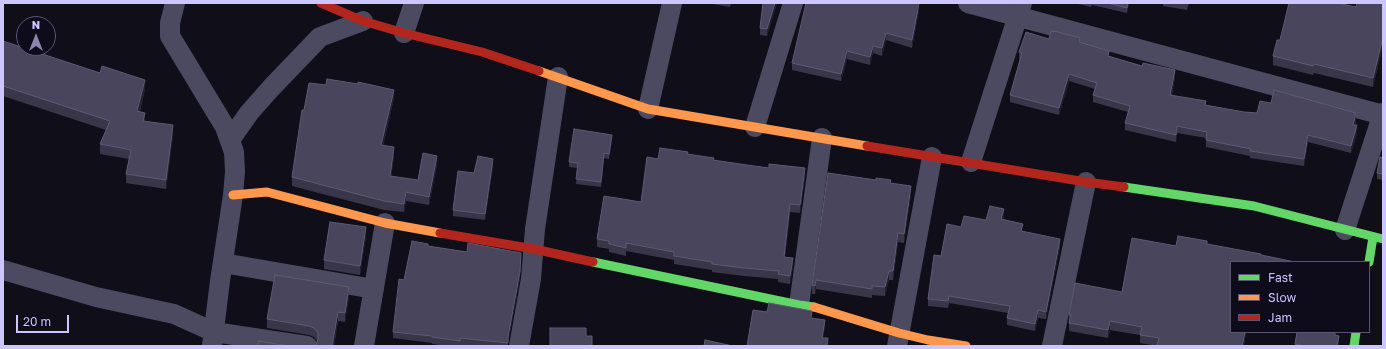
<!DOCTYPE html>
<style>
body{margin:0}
#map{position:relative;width:1386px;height:349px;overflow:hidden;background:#100e18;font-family:"Golos Text",sans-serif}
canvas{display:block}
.frame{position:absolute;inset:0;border:4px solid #cdc5ff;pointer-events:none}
.legend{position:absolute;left:1230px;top:261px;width:140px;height:72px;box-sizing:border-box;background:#0e0b1b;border:1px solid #5a5576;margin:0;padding:5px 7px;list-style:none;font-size:12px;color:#cdc5ff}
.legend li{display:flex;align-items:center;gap:8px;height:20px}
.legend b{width:20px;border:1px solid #5a5576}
.north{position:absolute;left:16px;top:16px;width:40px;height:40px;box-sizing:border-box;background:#0e0b1b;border:1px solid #5a5576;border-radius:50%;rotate:0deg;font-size:11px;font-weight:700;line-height:16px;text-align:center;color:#cdc5ff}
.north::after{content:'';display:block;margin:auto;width:14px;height:18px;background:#8b85ae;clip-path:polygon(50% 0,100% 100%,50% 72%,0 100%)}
.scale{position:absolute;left:16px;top:315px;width:53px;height:18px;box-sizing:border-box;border:2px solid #cdc5ff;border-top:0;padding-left:5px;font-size:12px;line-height:14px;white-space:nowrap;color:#cdc5ff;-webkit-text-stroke:3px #0e0b1b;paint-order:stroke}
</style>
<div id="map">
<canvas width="1386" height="349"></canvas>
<div class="frame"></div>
<ul class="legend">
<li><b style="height:5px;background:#63d668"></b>Fast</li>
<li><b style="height:5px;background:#ff974d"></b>Slow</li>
<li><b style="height:5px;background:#b3261e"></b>Jam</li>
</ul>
<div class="north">N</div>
<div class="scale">20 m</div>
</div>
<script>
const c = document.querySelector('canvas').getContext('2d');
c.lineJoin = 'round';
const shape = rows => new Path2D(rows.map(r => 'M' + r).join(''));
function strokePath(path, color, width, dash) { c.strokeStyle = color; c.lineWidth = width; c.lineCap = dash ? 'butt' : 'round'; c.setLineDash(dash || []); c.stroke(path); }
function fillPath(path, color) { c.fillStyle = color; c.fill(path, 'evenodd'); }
const street = shape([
 [175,3,170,23,170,36,225,127,234,152,235,172,233,195,220,281,212,346],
 [968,3,1383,115],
 [404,33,414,3],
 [648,109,672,3],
 [755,127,793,3],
 [230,140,249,113,271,88,320,37,363,21],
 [971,162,1022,3],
 [1345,230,1383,113],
 [223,263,374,289],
 [3,270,96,297,174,314,214,332,307,346],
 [799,305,822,138],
 [364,346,385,223],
 [519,346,531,279,535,229,558,77],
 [897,346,932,157],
 [1052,346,1086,182]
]);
const fast = shape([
 [1124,187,1254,206,1383,239],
 [593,262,799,305,814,307],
 [1369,262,1373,237],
 [1354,346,1356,332]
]);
const slow = shape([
 [539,71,648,109,867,146],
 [233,195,267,192,385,223,440,233],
 [814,307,899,333,928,340,966,346]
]);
const jam = shape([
 [321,3,363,21,404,33,482,52,539,71],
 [867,146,1086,182,1124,187],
 [440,233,534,249,593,262]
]);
const wall = shape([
 [706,3,731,3,730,7],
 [763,3,777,3,767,36,760,35,760,28],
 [1074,3,1129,3,1127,13,1092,5,1091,7],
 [1163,3,1189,3,1187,10,1163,6],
 [1383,3,1383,45,1373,87,1314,73,1313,75,1273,65,1273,56,1280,40,1356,7],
 [919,10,912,48,886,40,882,56,873,53,870,65,847,59,841,81,792,70,792,63],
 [1049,39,1080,42,1109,56,1175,77,1172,95,1206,105,1244,112,1356,120,1355,125,1357,133,1351,153,1308,142,1304,166,1250,158,1250,156,1206,147,1206,138,1177,133,1176,142,1125,130,1125,123,1128,112,1093,102,1093,95,1095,89,1069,81,1059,115,1010,102,1010,95,1020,59,1019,59,1019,52],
 [3,41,145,89,140,112,145,122,173,135,166,189,126,183,126,174,129,159,100,154,100,144,106,130,3,96],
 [394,98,383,146,394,156,391,177,418,180,437,165,429,205,406,201,404,212,384,210,292,186,292,177,304,110],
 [612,140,609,159,604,158,601,187,576,184,578,168,569,167,569,162],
 [688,154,714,160,805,176,800,213,790,212,785,257,793,266,790,284,778,282,778,279,744,276,712,272,712,270,674,264,674,260,626,251,626,256,609,252,609,249,597,247,597,239,641,202,658,159],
 [1383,158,1383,180,1377,179,1377,173],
 [493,166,485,220,453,216,453,210,474,173],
 [891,183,911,194,904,243,898,242,893,280,889,280,885,296,872,295,872,298,816,289,815,294,812,294,812,285],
 [1004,216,1003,219,1023,231,1060,246,1046,319,1038,318,1035,331,1007,325,1007,318,1008,313,949,303,948,308,928,306,928,299,941,256,961,227],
 [366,236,360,275,324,269,324,260],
 [1207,244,1231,262,1231,332,1246,332,1244,346,1157,346,1140,343,1140,335,1110,330,1108,338,1069,331,1069,315,1122,292,1176,246],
 [428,246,467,252,521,259,520,278,508,342,508,346,467,346,460,345,460,346,446,346,432,344,432,343,393,338,393,332,404,280],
 [349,296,345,322,338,321,334,346,314,346,316,345,317,341,314,337,309,335,267,328,267,319],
 [1336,335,1339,344,1339,346,1295,346,1295,344]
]);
const shadedWall = shape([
 [775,3,777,3,767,36,767,29],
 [919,3,919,10,912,48,912,40],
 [1128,3,1129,3,1127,13,1127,8],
 [886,33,886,40,882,56,882,48],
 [1383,37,1383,45,1373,87,1373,78],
 [873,46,873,53,870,65,870,57],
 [847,51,847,59,841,81,841,74],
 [1175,70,1175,77,1170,102,1170,95],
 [1069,74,1069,81,1059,115,1059,108],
 [145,80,145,89,137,121,137,111],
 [394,90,394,98,381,154,381,145],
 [145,113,145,123,143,121],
 [1356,113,1356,120,1353,132,1353,125],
 [173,125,173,135,166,189,166,180],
 [1357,125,1357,133,1351,153,1351,146],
 [1177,126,1177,133,1176,142,1176,135],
 [612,135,612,140,609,159,609,154],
 [1308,135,1308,142,1304,166,1304,159],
 [394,147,394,156,390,185,390,176],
 [604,153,604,158,601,187,601,182],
 [437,156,437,165,429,205,429,197],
 [493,159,493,166,485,220,485,214],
 [805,168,805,176,800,213,800,205],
 [911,186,911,194,904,243,904,234],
 [406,192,406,201,404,212,404,204],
 [790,204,790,212,784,265,784,257],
 [1004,209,1004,216,1001,226,1001,219],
 [366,227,366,236,360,275,360,266],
 [898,233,898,242,893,280,893,271],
 [1060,239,1060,246,1046,319,1046,312],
 [521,253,520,278,508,344,508,337],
 [793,258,793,266,790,284,790,276],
 [889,271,889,280,885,296,885,287],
 [816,280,816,289,815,294,815,286],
 [349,287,349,296,345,322,345,313],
 [1038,310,1038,318,1035,331,1035,324],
 [338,312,338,321,334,346,332,346],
 [825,320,825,328,822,346,822,338],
 [1110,321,1110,330,1108,338,1108,330],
 [1245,332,1246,332,1244,346,1242,346],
 [1339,336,1339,346,1337,346]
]);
const building = shape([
 [763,3,775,3,767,29,760,28,763,3],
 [806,3,919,3,912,40,886,33,882,48,873,46,870,57,847,51,841,74,792,63,806,3],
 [1108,3,1128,3,1127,8,1108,3],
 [1289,3,1338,3,1356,7,1357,3,1383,3,1383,37,1373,78,1314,64,1313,66,1273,56,1277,40,1280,40,1289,3],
 [1051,31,1054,32,1054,31,1080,38,1079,42,1109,51,1108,56,1142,66,1143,63,1175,70,1170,95,1206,101,1205,105,1244,112,1257,113,1260,101,1271,103,1274,90,1356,113,1353,125,1357,125,1351,146,1308,135,1304,159,1250,151,1251,149,1206,140,1207,132,1177,126,1176,135,1125,123,1130,106,1093,95,1097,83,1069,74,1059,108,1010,95,1022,53,1019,52,1026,32,1049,39,1051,31],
 [3,41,100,73,102,66,145,80,137,111,145,113,143,121,173,125,166,180,126,174,131,150,100,144,110,121,3,86,3,41],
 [327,79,358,84,358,82,394,90,381,145,394,147,390,176,418,180,423,153,437,156,429,197,406,192,404,204,384,201,292,177,302,110,304,110,309,83,326,85,327,79],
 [574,129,612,135,609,154,604,153,601,182,576,179,578,163,569,162,574,129],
 [660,148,688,152,687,154,714,158,713,160,747,165,769,168,769,164,805,168,800,205,790,204,784,257,793,258,790,276,778,274,779,271,744,268,712,264,712,262,674,256,674,252,626,243,626,248,609,244,609,241,597,239,604,196,641,202,647,157,658,159,660,148],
 [478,156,493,159,485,214,453,210,458,171,474,173,478,156],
 [1380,157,1383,158,1383,174,1377,173,1380,157],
 [828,173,876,180,876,178,891,180,890,183,911,186,904,234,898,233,893,271,889,271,885,287,872,286,872,289,816,280,815,286,812,285,828,173],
 [990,206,1004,209,1001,219,1023,224,1021,231,1060,239,1046,312,1038,310,1035,324,1007,318,1010,306,949,296,948,301,928,299,934,255,941,256,947,224,961,227,964,216,986,220,990,206],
 [330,222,366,227,360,266,324,260,330,222],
 [1178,236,1207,241,1207,244,1261,254,1261,255,1295,262,1231,262,1231,332,1245,332,1242,346,1157,346,1159,338,1140,335,1142,327,1110,321,1108,330,1069,323,1071,315,1069,315,1075,283,1122,292,1132,238,1176,246,1178,236],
 [412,241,428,244,428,246,467,252,468,243,521,253,520,271,508,337,508,343,460,338,460,341,432,337,432,336,393,332,399,279,404,280,412,241],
 [275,275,349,287,345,313,338,312,332,346,314,346,316,345,318,339,318,333,314,328,309,326,267,319,275,275],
 [769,303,812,311,811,318,825,320,822,338,828,338,827,346,747,346,753,310,767,312,769,303],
 [550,328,586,328,586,336,592,336,592,346,550,346,550,328],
 [1297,332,1335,332,1335,335,1339,336,1337,346,1306,346,1295,344,1297,332],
 [705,340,733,346,704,346,705,340],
 [259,341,289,346,258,346,259,341]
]);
strokePath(street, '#4b4a61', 20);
strokePath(fast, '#63d668', 9);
strokePath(slow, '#ff974d', 9);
strokePath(jam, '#b3261e', 9);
fillPath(wall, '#393649');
fillPath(shadedWall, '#221f2d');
fillPath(building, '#49455c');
strokePath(building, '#5e5976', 1);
</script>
